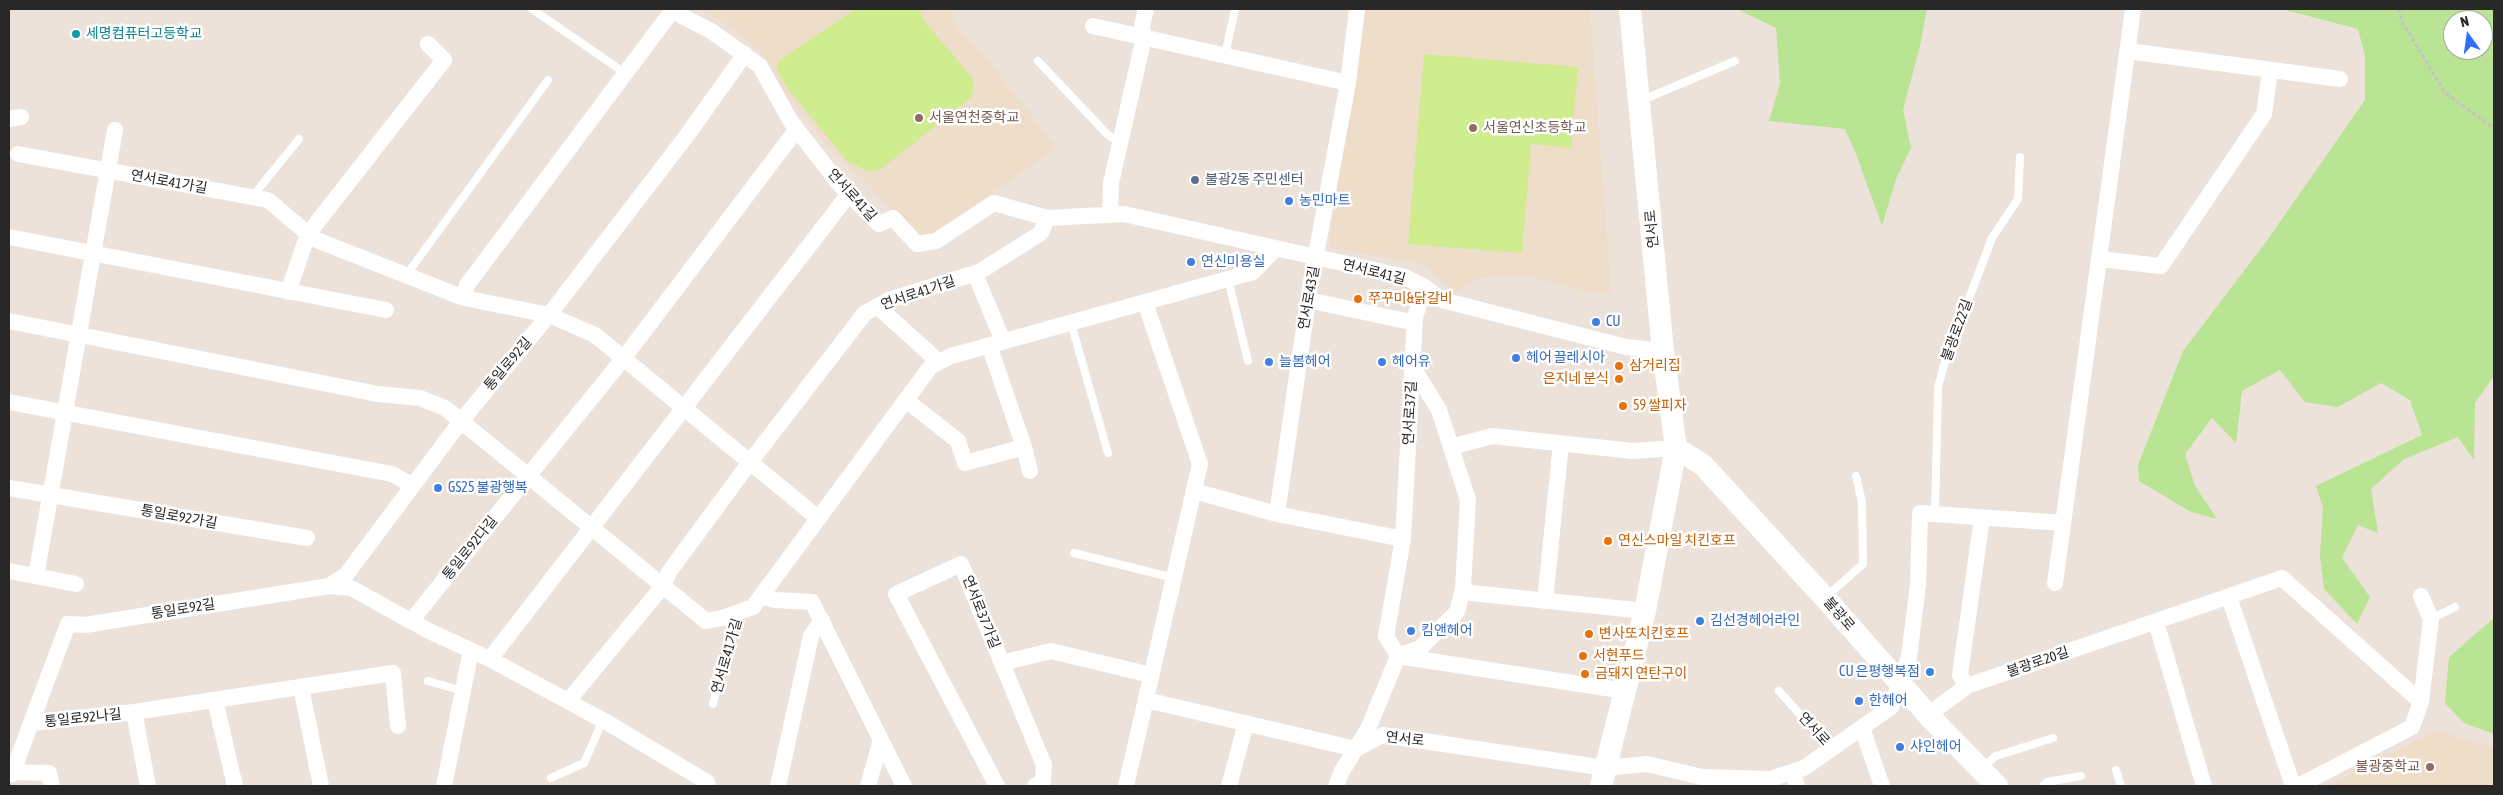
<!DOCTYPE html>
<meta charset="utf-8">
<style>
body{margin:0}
#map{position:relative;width:2503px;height:795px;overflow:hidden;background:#ece2d9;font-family:"Asap Condensed",sans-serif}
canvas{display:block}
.frame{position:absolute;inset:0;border:10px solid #282828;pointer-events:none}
.north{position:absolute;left:2443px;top:10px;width:50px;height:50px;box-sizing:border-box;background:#fff;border:1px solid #a9a9a9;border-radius:50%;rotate:346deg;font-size:14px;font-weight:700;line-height:20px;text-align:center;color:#282828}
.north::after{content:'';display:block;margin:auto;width:18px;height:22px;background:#336fff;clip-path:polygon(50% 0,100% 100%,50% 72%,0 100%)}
</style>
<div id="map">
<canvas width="2503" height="795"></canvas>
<div class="frame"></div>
<div class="north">N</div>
</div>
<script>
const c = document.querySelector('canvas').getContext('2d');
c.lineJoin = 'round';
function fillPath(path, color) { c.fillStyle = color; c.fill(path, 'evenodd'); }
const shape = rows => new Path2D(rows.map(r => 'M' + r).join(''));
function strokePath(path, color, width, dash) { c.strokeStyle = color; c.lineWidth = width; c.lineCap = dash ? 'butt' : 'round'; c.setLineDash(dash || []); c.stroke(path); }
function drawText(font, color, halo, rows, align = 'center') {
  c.font = font + ' "Asap Condensed","Noto Sans KR",sans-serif'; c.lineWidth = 5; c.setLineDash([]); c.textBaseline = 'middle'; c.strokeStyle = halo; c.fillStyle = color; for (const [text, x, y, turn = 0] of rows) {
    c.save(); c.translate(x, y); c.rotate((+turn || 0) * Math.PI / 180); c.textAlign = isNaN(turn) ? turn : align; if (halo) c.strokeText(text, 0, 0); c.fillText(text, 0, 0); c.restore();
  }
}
const education = shape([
 [699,9,950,9,961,33,982,53,1057,148,928,238,923,238,913,232,868,184,829,147,782,88,759,50,735,29],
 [1363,9,1590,9,1611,293,1584,292,1529,276,1502,275,1479,279,1453,293,1426,265,1329,247],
 [2437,730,2494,748,2494,786,2329,786]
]);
const green = shape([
 [1737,9,1927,9,1920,46,1903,110,1911,148,1896,179,1882,226,1856,154,1845,129,1769,121,1780,83,1776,28],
 [2282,9,2494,9,2494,376,2475,403,2474,460,2458,437,2404,459,2371,489,2378,533,2358,525,2342,558,2370,597,2357,624,2324,589,2320,556,2323,508,2316,486,2422,435,2410,400,2381,383,2338,407,2305,402,2280,370,2242,391,2236,443,2212,418,2185,454,2195,486,2217,519,2191,512,2139,481,2138,465,2183,351,2266,242,2365,100,2365,56,2358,29],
 [2453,20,2483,20,2483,50,2453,50],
 [2494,618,2494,734,2464,723,2445,703,2449,657]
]);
const pitch = shape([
 [855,9,919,9,924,21,972,78,974,86,971,98,882,168,870,171,849,163,789,90,781,78,777,66,779,61],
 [1424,54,1578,67,1571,148,1531,144,1522,253,1408,244]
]);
const path = shape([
 [2398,9,2403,23,2445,93,2494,128]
]);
const service = shape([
 [532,9,625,73],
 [1225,55,1235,9],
 [1038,61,1107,134,1121,144],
 [1640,101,1735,61],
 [252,197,299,139],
 [405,277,548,80],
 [1228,279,1248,361],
 [1071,323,1108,453],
 [1935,514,1938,387,1945,362,1992,238,2018,199,2020,157],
 [1074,553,1174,578],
 [1827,596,1863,564,1862,502,1856,476],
 [2431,619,2455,607],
 [428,681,463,691],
 [1779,691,1831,749],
 [713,704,737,614],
 [1982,768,1996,756,2053,738],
 [2116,770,2121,786],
 [551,778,584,763,603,720],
 [2043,786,2047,782,2081,776]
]);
const minor = shape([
 [1093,26,1348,83],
 [2128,51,2340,79],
 [9,119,21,117],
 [18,154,268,200,314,239,464,298,549,315,595,335,818,518],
 [1110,214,1111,183,1144,37,1142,26,1146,9],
 [9,237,386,310],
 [2099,259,2161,266,2264,114,2270,70],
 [975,274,1003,341],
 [1425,287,1415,317,1403,539,1386,636,1398,656,1625,691],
 [288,292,308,234,444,60,428,44],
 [464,298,467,285,672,11,711,31,760,66,791,122,840,185,879,224,893,218,917,244,936,241,994,203,1047,218,1124,214,1405,277,1425,287,1442,300,1626,347,1663,351],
 [1308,300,1415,323],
 [877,306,939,362],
 [9,321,378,394,420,398,445,408,706,621,722,618,753,607,931,366,951,356,1253,272,1275,249],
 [989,345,1024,447,1030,471],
 [906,400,958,441,965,463,1024,447],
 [9,402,392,474,412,485],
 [1451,447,1492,436,1633,451,1676,448],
 [9,488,307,538],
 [1194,491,1277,514,1403,539],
 [1277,514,1310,287,1348,83,1357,9],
 [9,571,76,584],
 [36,576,115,130],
 [2055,583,2133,9],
 [329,586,351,588,429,631,490,659,608,723,707,782,708,786],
 [1462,592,1645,611],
 [761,596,775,600,812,602,904,786],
 [2229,597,2293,786],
 [1545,601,1561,443],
 [411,621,623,359,797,129],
 [2156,622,2204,786],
 [490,659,849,194],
 [1002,663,1051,651,1151,675],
 [1967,686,1960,675,1982,518],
 [301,687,321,786],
 [215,700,235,786],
 [1146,700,1356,749,1383,735,1605,768,1647,764,1702,777,1770,779,1804,768,1891,707,1909,657,1918,584,1920,513,2063,523],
 [568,701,663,586,669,572,750,462,865,313,889,300,979,272,1041,233,1047,218],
 [134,712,148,786],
 [1928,715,1967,686,2282,578,2421,702],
 [31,723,134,712,393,673,398,726],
 [1862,728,1882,786],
 [9,772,49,773,52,786],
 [1792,772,1797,786],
 [12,774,68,624,85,625,329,586,346,575,461,421,549,315,685,138,745,54],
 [444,786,471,650],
 [778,786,811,636,822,620],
 [868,786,881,740],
 [997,786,896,594,961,564,1044,765,1043,781,1035,786],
 [1126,786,1200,464,1145,302],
 [1229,786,1246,723],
 [1336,786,1342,771,1368,729,1398,656,1420,648,1457,612,1463,589,1468,500,1439,410,1412,366],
 [2298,786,2412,727,2421,702,2431,619,2421,596]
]);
const secondary = shape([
 [1676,448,1703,465,1825,598,1928,715,1997,786],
 [1601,786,1645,611,1676,448,1663,351,1630,9]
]);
const markers = [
 [76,34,5,"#0f9aa8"],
 [919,118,5,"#8d6e63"],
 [1473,128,5,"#8d6e63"],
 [1195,180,5,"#5c6f8a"],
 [1289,201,5,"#3f7fe0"],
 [1191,262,5,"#3f7fe0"],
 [1358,299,5,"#e8710a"],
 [1596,322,5,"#3f7fe0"],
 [1516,358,5,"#3f7fe0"],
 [1269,362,5,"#3f7fe0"],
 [1382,362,5,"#3f7fe0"],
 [1619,366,5,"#e8710a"],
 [1619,379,5,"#e8710a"],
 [1623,406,5,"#e8710a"],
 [438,488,5,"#3f7fe0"],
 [1608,541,5,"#e8710a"],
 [1700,621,5,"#3f7fe0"],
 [1411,631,5,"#3f7fe0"],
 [1589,634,5,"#e8710a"],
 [1583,656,5,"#e8710a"],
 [1930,672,5,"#3f7fe0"],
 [1585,674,5,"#e8710a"],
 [1859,701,5,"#3f7fe0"],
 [1900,747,5,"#3f7fe0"],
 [2430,767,5,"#8d6e63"]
];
const cultureNames = [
 ["세명컴퓨터고등학교",86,34]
];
const educationNames = [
 ["서울연천중학교",929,118],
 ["서울연신초등학교",1483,128],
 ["불광중학교",2420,767,"right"]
];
const serviceNames = [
 ["불광2동 주민센터",1205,180]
];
const streetNames = [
 ["연서로41가길",169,182,10],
 ["연서로41길",852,195,48],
 ["연서로",1652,229,-95],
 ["연서로41길",1374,272,14],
 ["연서로41가길",918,293,-19],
 ["연서로43길",1309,298,-80],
 ["불광로22길",1957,330,-70],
 ["통일로92길",508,364,-50],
 ["연서로37길",1410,413,-87],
 ["통일로92가길",179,517,10],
 ["통일로92다길",470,548,-51],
 ["통일로92길",183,609,-9],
 ["연서로37가길",981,612,68],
 ["불광로",1839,614,49],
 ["연서로41가길",727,656,-74],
 ["불광로20길",2038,662,-19],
 ["통일로92나길",83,718,-6],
 ["연서로",1814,729,48],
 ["연서로",1405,739,6]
];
const shopNames = [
 ["농민마트",1299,201],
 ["연신미용실",1201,262],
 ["CU",1606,322],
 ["헤어 끌레시아",1526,358],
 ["늘봄헤어",1279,362],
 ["헤어유",1392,362],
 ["GS25 불광행복",448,488],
 ["김선경헤어라인",1710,621],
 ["킴앤헤어",1421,631],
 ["CU 은평행복점",1920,672,"right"],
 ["한헤어",1869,701],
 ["샤인헤어",1910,747]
];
const foodNames = [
 ["쭈꾸미&닭갈비",1368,299],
 ["삼거리집",1629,366],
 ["은지네 분식",1609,379,"right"],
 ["59 쌀피자",1633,406],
 ["연신스마일 치킨호프",1618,541],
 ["변사또치킨호프",1599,634],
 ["서현푸드",1593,656],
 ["금돼지 연탄구이",1595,674]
];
fillPath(education, '#eeddc8');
fillPath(green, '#b8e494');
fillPath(pitch, '#cfec8f');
strokePath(path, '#c3c3c3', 3, [4, 2.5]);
strokePath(service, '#fff', 8);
strokePath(minor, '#fff', 16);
strokePath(secondary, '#fff', 22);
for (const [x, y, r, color] of markers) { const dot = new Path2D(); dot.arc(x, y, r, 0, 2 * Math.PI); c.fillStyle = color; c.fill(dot); strokePath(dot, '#fff', 2); }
drawText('14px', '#0d838f', '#fff', cultureNames, 'left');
drawText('14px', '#785e54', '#fff', educationNames, 'left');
drawText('14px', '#4e5e75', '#fff', serviceNames, 'left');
drawText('14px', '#282828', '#fff', streetNames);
drawText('14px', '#366cbe', '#fff', shopNames, 'left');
drawText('14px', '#c56008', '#fff', foodNames, 'left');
</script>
